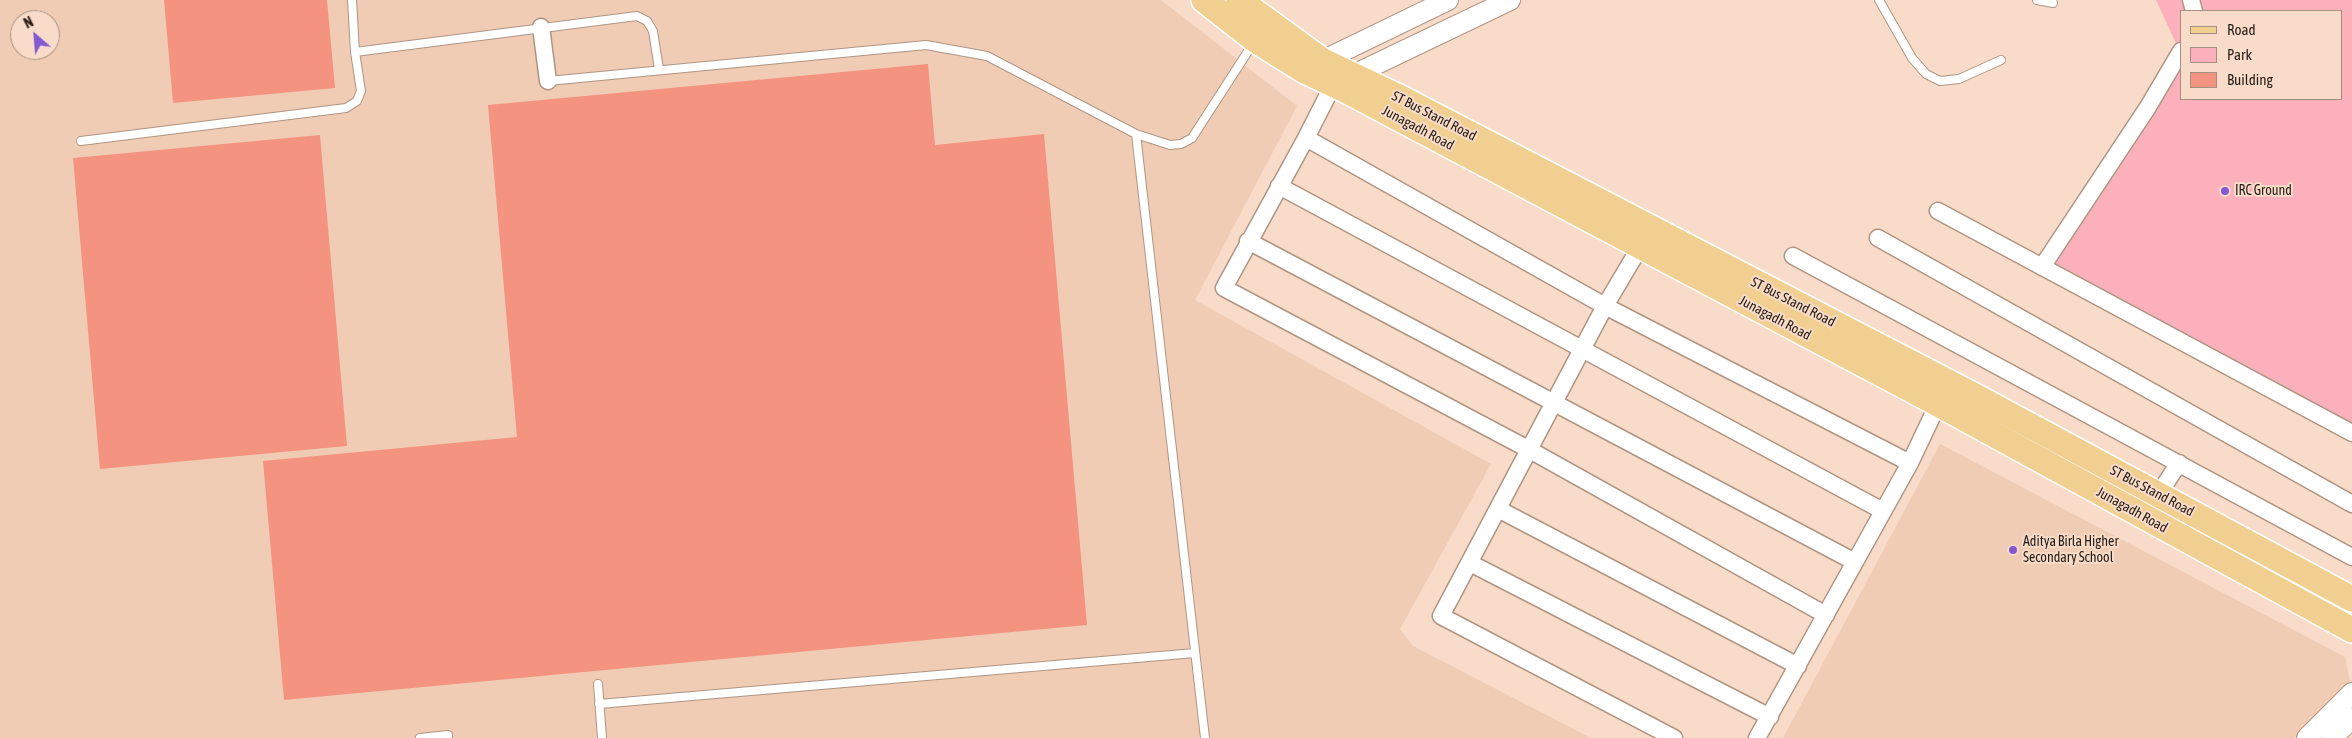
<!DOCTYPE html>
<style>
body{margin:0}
#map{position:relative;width:2352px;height:738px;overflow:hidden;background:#f8dbc8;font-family:"Asap Condensed",sans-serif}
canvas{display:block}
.legend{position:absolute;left:2180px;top:10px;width:162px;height:90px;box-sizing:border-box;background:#f8dbc8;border:1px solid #a58f81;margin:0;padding:6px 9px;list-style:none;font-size:15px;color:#281e17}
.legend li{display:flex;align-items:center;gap:10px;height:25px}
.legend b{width:25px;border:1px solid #a58f81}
.north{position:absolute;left:10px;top:10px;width:50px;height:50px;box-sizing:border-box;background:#f8dbc8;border:1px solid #a58f81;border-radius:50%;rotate:333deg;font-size:14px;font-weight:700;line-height:20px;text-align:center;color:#281e17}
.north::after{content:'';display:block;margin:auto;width:18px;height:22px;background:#8458d1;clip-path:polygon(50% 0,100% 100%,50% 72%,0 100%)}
</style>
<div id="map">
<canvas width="2352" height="738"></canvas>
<ul class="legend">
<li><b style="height:6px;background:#f1cf90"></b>Road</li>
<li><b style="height:14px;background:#fbb0bc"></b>Park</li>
<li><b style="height:14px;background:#f49380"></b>Building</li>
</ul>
<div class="north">N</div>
</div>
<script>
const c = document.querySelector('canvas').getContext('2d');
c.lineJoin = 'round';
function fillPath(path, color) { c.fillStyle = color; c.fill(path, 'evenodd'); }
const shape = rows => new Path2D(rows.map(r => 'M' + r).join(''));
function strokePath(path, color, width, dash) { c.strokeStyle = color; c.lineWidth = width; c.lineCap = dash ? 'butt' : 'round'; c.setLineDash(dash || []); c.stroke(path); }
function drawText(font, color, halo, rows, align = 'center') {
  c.font = font + ' "Asap Condensed",sans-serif'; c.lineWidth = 4; c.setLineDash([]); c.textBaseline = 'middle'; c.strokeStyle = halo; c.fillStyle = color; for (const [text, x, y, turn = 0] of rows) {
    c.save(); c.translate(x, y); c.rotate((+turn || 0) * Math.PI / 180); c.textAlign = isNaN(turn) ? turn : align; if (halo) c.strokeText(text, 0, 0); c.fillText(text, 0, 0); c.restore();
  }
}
const built = shape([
 [0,0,1161,0,1297,106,1195,300,1491,464,1400,629,1413,646,1591,738,0,738],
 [20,20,50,20,50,50,20,50],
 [1940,444,2345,657,2350,682,2294,738,1783,738]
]);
const green = shape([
 [2156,0,2352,0,2352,427,2046,273,2181,62,2181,99,2341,99,2341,11,2181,11,2181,54]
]);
const building = shape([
 [164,0,327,0,335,88,173,103],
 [928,64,935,145,1044,134,1087,625,284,700,263,461,517,437,488,105],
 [320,135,347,446,100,469,73,158]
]);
const service = shape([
 [1879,0,1912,58,1926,74,1940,81,1959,79,2001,60],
 [2037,0,2053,3],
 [355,52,637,16,647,21,653,31,659,69],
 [548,81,926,45,987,56,1136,134,1170,145,1181,144,1192,138,1254,42],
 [1136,134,1205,738],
 [81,141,346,108,357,101,361,91,355,52,352,0],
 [598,684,602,738],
 [599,704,1195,653],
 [420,738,448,735,448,738]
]);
const minor = shape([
 [2191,0,2194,11],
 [541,27,548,81],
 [1333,85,1306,138,1224,288,1528,449,1826,615],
 [1306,138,1605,306,1910,463],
 [1279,186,1883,511],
 [1938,211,2352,433],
 [1878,238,2352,504],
 [1248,241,1855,562],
 [1640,247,1605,306,1441,616,1674,738],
 [1793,256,2352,557],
 [2042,267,2148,107,2181,51],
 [2158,495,2179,463],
 [1498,509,1798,666],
 [1470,563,1770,717],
 [1757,738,1910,463,1938,404]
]);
const tertiary = shape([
 [1314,65,1448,0],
 [1343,80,1510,0],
 [2307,738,2352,693],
 [2332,738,2352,718]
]);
const primary = shape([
 [1204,0,1255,40,1303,70,1347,91,1938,404,2352,630],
 [1239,0,1323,61,1401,98,1975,396,2352,599]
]);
const markers = [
 [2225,191,5,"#8458d1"],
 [2013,550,5,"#8458d1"]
];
const streetNames = [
 ["ST Bus Stand Road",1434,116,27],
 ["Junagadh Road",1418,128,28],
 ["ST Bus Stand Road",1793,302,27],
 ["Junagadh Road",1775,318,28],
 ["ST Bus Stand Road",2152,491,28],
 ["Junagadh Road",2132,510,29]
];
const poiNames = [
 ["IRC Ground",2235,191],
 ["Aditya Birla Higher",2023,542],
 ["Secondary School",2023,558]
];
fillPath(built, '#f0ccb5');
fillPath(green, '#fbb0bc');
fillPath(building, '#f49380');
strokePath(service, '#af9583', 10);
strokePath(minor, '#af9583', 19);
strokePath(tertiary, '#af9583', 22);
strokePath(primary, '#fff', 28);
strokePath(service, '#fff', 8);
strokePath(minor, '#fff', 16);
strokePath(tertiary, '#fff', 20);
strokePath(primary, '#f1cf90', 25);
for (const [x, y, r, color] of markers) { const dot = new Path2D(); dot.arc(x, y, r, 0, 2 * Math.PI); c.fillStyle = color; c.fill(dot); strokePath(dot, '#f8dbc8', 2); }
drawText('14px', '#281e17', '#f8dbc8', streetNames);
drawText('14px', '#281e17', '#f8dbc8', poiNames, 'left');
</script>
